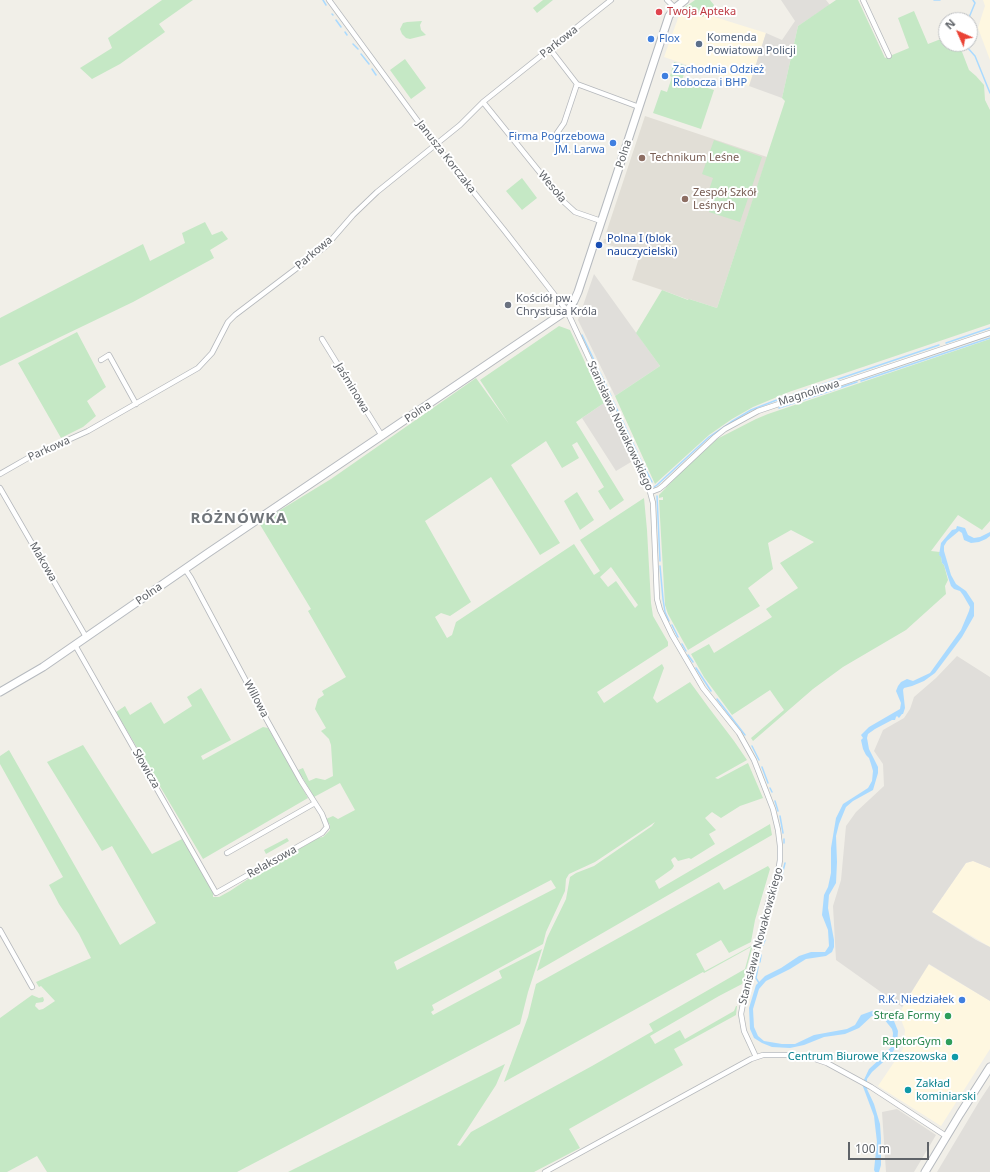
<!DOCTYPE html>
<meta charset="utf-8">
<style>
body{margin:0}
#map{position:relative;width:990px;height:1172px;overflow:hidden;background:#f1efe8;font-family:"Noto Sans",sans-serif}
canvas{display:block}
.north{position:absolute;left:938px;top:12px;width:40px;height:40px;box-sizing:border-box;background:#fff;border:1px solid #bfc1c3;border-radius:50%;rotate:315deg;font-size:11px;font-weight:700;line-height:16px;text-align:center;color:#5f6368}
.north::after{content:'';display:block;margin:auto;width:14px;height:18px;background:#ea4335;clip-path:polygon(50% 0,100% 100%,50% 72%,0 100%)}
.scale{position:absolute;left:848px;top:1142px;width:81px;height:18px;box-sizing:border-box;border:2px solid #5f6368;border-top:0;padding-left:5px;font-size:12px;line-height:14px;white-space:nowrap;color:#5f6368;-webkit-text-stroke:3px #fff;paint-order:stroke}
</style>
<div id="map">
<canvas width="990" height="1172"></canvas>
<div class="north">N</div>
<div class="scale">100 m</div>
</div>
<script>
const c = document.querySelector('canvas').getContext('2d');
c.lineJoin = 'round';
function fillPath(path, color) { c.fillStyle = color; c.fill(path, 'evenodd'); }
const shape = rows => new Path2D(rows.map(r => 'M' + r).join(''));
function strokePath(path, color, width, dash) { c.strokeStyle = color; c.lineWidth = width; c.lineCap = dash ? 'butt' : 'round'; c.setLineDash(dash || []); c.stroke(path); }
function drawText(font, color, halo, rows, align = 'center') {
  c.font = font + ' "Noto Sans",sans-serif'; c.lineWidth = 4; c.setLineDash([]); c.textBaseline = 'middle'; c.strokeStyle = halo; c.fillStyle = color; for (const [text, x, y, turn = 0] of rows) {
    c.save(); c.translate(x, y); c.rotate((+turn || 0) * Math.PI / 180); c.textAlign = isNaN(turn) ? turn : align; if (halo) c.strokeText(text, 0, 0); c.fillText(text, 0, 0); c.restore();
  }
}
const commercial = shape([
 [983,0,990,0,990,60,978,28,982,15,985,6],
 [681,10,703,17,705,14,766,33,749,86,664,57],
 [973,861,990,868,990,947,932,912,966,863],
 [928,964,990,1001,990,1049,941,1126,878,1086,903,1049,905,1030,899,1014]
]);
const industrial = shape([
 [781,0,826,0,830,5,798,26,782,98,749,86,766,33,782,40,795,21],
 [594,274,660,366,615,396,578,320],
 [604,403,631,461,631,462,616,471,582,418],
 [957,656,990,677,990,868,973,861,966,863,932,912,976,940,990,947,990,1001,929,964,902,1007,836,960,833,906,841,880,846,826,856,812,884,786,883,764,874,751,883,730,904,718,910,709,914,697,936,678],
 [990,1085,990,1172,937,1172,980,1100],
 [897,1109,936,1135,914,1172,886,1172,882,1112]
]);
const education = shape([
 [645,116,767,157,717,308,689,299,689,300,662,290,632,280,640,255,603,243,604,239,608,239,608,237,609,236,606,233]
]);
const green = shape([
 [162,0,193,0,159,24,165,32,120,64,92,79,80,68,112,48,108,38],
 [543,0,553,0,537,13,533,8],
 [695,0,710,0,714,5,710,15,705,14,703,17,681,10],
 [836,0,858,0,885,58,909,48,898,18,914,11,928,44,946,37,946,44,959,44,969,70,976,76,984,85,985,100,990,110,990,324,789,392,753,407,732,419,709,435,655,484,615,396,660,366,636,333,662,290,688,300,689,299,717,308,785,101,782,98,798,26],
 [422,21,420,25,421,30,426,35,410,39,406,38,402,34,400,29,403,23,407,22],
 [405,59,426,88,411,99,390,70],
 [674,62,687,66,682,80,714,90,701,129,653,113,661,90,667,92,672,77,670,76],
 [714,140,762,157,740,222,709,212,713,199,707,196,713,178,702,174],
 [522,178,537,198,522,210,506,191],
 [205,222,212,235,222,231,228,239,210,250,214,258,133,302,0,366,0,318,143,244,150,261,185,243,182,233],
 [559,326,570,330,604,403,576,422,624,500,610,510,598,491,604,487,577,442,572,445,579,458,562,468,546,441,511,465,560,543,540,555,491,477,425,521,471,602,450,616,441,613,435,617,447,638,452,635,456,622,574,544,594,575,600,571,580,540,644,498,647,530,651,603,653,616,668,642,668,646,597,692,604,703,662,664,664,668,653,698,657,703,690,682,709,708,734,741,747,760,715,778,718,779,748,763,763,798,740,806,721,818,712,812,705,818,716,830,709,834,715,844,691,859,689,858,678,861,675,857,673,858,671,860,674,866,672,869,655,881,659,889,770,824,772,835,537,971,547,938,566,899,570,877,576,873,594,866,652,826,655,822,595,862,569,874,566,879,565,891,546,932,543,944,432,1005,434,1010,431,1012,433,1015,502,978,499,971,542,949,528,992,520,1024,237,1172,47,1172,37,1156,7,1172,0,1172,0,1018,32,995,39,998,43,997,44,1000,43,1002,36,1003,35,1006,39,1010,43,1009,55,1001,41,986,39,987,36,982,91,958,79,934,59,904,49,885,63,877,0,764,0,756,9,750,120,945,156,923,112,846,102,851,47,762,83,745,152,854,182,839,213,891,213,897,219,897,230,891,257,873,318,838,323,837,330,830,330,825,326,819,333,816,338,819,355,810,340,783,314,797,298,770,303,768,309,781,316,778,325,780,333,776,331,745,329,739,321,731,326,728,315,709,318,699,324,695,322,691,346,677,308,611,311,609,259,523,331,479,476,378,509,424,480,380],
 [611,567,638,605,635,608,616,581,608,587,600,577],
 [551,880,556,888,397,970,394,962],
 [77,332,106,387,87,401,96,416,83,427,61,438,18,363],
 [990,339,990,521,982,530,958,515,931,551,940,552,939,555,941,556,942,563,944,565,948,580,945,586,946,594,906,630,843,667,813,689,753,741,751,738,784,710,770,690,732,715,704,677,691,654,709,644,714,653,772,617,766,609,798,588,780,563,814,542,791,530,768,543,773,569,748,588,760,606,688,650,668,614,665,605,659,500,663,500,663,497,659,498,659,495,683,470,717,439,756,419,768,414],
 [577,492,594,520,580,530,564,501],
 [201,688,231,740,201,756,203,760,263,727,268,728,308,798,203,859,116,712,125,706,130,715,151,702,164,724,192,706,187,697],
 [287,838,289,841,266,854,264,850],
 [768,866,770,869,755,920,751,942,729,953,721,940,696,954,705,971,753,945,742,984,719,996,650,1036,655,1044,680,1030,685,1039,734,1011,736,1006,737,1006,736,1015,674,1049,683,1065,569,1129,580,1148,534,1172,288,1172,505,1064,496,1085,457,1145,460,1146,471,1132,592,1066,653,1031,649,1024,745,969,751,947,704,973,703,972,504,1082,528,1017,536,984,719,882,724,890]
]);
const water = shape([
 [957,526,965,528,968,535,974,538,980,537,990,532,990,536,986,539,979,542,971,543,964,540,962,533,959,531,947,541,944,546,944,551,951,575,956,584,966,591,974,603,974,616,962,637,935,673,924,681,912,686,904,688,903,690,905,708,903,714,902,714,899,718,897,716,896,717,895,720,892,720,875,729,868,734,867,738,869,749,878,767,878,773,873,790,853,801,846,807,839,824,836,836,837,862,836,883,829,895,828,908,834,940,834,947,832,952,826,956,806,959,790,969,766,981,759,989,753,1009,754,1027,758,1036,764,1041,782,1044,795,1044,814,1035,847,1029,855,1025,861,1015,872,1011,879,1010,887,1013,894,1021,898,1031,897,1044,894,1050,890,1056,872,1072,867,1079,867,1089,874,1104,880,1124,881,1138,881,1165,879,1172,875,1172,874,1170,877,1142,875,1125,874,1116,862,1084,869,1069,882,1057,892,1046,893,1033,892,1029,884,1019,877,1015,872,1016,859,1028,845,1034,824,1037,804,1045,790,1048,772,1047,762,1043,754,1038,750,1029,749,1008,756,985,765,976,781,968,799,956,811,952,825,952,829,946,828,930,822,915,824,895,828,887,831,873,831,848,836,818,843,804,868,788,872,781,873,771,871,764,869,758,866,755,863,749,861,740,863,738,861,735,869,727,900,709,901,703,896,691,898,686,901,682,907,679,913,681,930,673,961,630,969,611,970,607,963,595,960,591,954,589,951,586,944,565,942,563,941,557,939,555,941,543,952,530,956,529]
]);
const stream = shape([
 [323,0,326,5],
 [934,0,940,0],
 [332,14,333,15],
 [336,20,341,27],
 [968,20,975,3,973,0],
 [345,32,347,35],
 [353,44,358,49],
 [966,44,966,46,975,56,990,93],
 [361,54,369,64],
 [372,69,376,75],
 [582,335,611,396],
 [946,343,990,328],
 [861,381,990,338],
 [794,394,939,345],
 [613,401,637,452],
 [779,408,857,382],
 [638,455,652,482],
 [654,487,657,485,709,437,731,422,751,410,787,396],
 [657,496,660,561],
 [660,566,663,599,665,612,669,621],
 [672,625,678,637],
 [682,644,686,651],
 [688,655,693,662],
 [696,668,711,691],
 [717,699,745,735],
 [752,746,759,760],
 [762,767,768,783],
 [770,788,772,792],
 [775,801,778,811],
 [780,816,783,833],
 [784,839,784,843],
 [782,875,785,863],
 [769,915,780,881],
 [763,945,765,940],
 [760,962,761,955],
 [758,967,756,978,759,983]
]);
const street = shape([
 [329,0,431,139,504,230,567,311,649,488,653,503,657,599,660,610,672,635,703,688,739,733,754,760,773,809,778,830,780,846,780,860,778,872,768,903,757,951,746,988,741,1014,744,1031,756,1057],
 [667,0,675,8],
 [863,0,889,56],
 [550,49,577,84],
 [577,84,639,107],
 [483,102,563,201,575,212,601,221],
 [557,133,564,123,577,84],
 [322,339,382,436],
 [101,360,109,355,136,404],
 [0,474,28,458,88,431,198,368,212,353,228,322,235,315,326,246,353,215,377,192,460,125,483,102,611,0],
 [0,488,86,637],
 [651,492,659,489,664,485,715,437,725,429,758,411,990,333],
 [75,645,216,893,322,833,327,827,322,814,301,781,268,722,191,578,185,569],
 [227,853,315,803],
 [0,930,32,987],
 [545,1172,751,1059,763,1055,794,1055,812,1058,827,1063,871,1087,946,1136]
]);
const secondary = shape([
 [0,692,43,667,208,553,569,309,574,301,578,292,669,16,675,8,685,0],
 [925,1172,960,1114,990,1067]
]);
const markers = [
 [659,12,4,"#e0444e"],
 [651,39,4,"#3f7fe0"],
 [699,44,4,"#5c6f8a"],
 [665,76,4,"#3f7fe0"],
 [613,143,4,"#3f7fe0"],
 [642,158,4,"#8d6e63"],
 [685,199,4,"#8d6e63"],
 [599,245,4,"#1a4fb4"],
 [508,305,4,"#6b7280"],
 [962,1000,4,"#3f7fe0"],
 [948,1016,4,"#2e9e5b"],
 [949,1042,4,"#2e9e5b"],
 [955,1057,4,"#0f9aa8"],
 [908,1090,4,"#0f9aa8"]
];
const healthNames = [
 ["Twoja Apteka",667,12]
];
const serviceNames = [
 ["Komenda",707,38],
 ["Powiatowa Policji",707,51]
];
const shopNames = [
 ["Flox",659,39],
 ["Zachodnia Odzież",673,70],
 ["Robocza i BHP",673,83],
 ["Firma Pogrzebowa",605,137,"right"],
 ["JM. Larwa",605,150,"right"],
 ["R.K. Niedziałek",954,1000,"right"]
];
const streetNames = [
 ["Parkowa",559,42,-38],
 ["Polna",624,154,-72],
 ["Janusza Korczaka",446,157,52],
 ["Wesoła",552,187,50],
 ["Parkowa",314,253,-40],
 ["Jaśminowa",352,388,59],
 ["Magnoliowa",809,393,-18],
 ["Polna",418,412,-34],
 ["Stanisława Nowakowskiego",620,426,65],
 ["Parkowa",49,449,-24],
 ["Makowa",43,562,60],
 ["Polna",149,594,-35],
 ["Willowa",256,699,62],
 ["Słowicza",146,769,60],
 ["Relaksowa",272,862,-29],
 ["Stanisława Nowakowskiego",761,936,-75]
];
const educationNames = [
 ["Technikum Leśne",650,158],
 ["Zespół Szkół",693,193],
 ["Leśnych",693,206]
];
const transitNames = [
 ["Polna I (blok",607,239],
 ["nauczycielski)",607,252]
];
const worshipNames = [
 ["Kościół pw.",516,299],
 ["Chrystusa Króla",516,312]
];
const leisureNames = [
 ["Strefa Formy",940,1016],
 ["RaptorGym",941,1042]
];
const cultureNames = [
 ["Centrum Biurowe Krzeszowska",947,1057],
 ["Zakład",916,1084,"left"],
 ["kominiarski",916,1097,"left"]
];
const districtNames = [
 ["RÓŻNÓWKA",239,519]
];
fillPath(commercial, '#fef7e0');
fillPath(industrial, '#e0deda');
fillPath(education, '#e1ded6');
fillPath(green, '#c5e8c5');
fillPath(water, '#aadaff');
strokePath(stream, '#aadaff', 1.5);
strokePath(street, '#b5b8bc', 6);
strokePath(secondary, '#b6babf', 9);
strokePath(street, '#fff', 4.5);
strokePath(secondary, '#fff', 7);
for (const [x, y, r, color] of markers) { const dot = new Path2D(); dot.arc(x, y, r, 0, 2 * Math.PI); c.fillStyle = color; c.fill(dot); strokePath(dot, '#fff', 1.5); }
drawText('11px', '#be3a42', '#fff', healthNames, 'left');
drawText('11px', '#4e5e75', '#fff', serviceNames, 'left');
drawText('11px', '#366cbe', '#fff', shopNames, 'left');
drawText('11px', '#5f6368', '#fff', streetNames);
drawText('11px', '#785e54', '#fff', educationNames, 'left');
drawText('11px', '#164399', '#fff', transitNames, 'left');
drawText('11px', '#5b616d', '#fff', worshipNames, 'left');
drawText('11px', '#27864d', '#fff', leisureNames, 'right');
drawText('11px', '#0d838f', '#fff', cultureNames, 'right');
c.letterSpacing = '1px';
drawText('bold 15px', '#70757a', '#fff', districtNames);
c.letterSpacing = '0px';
</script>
